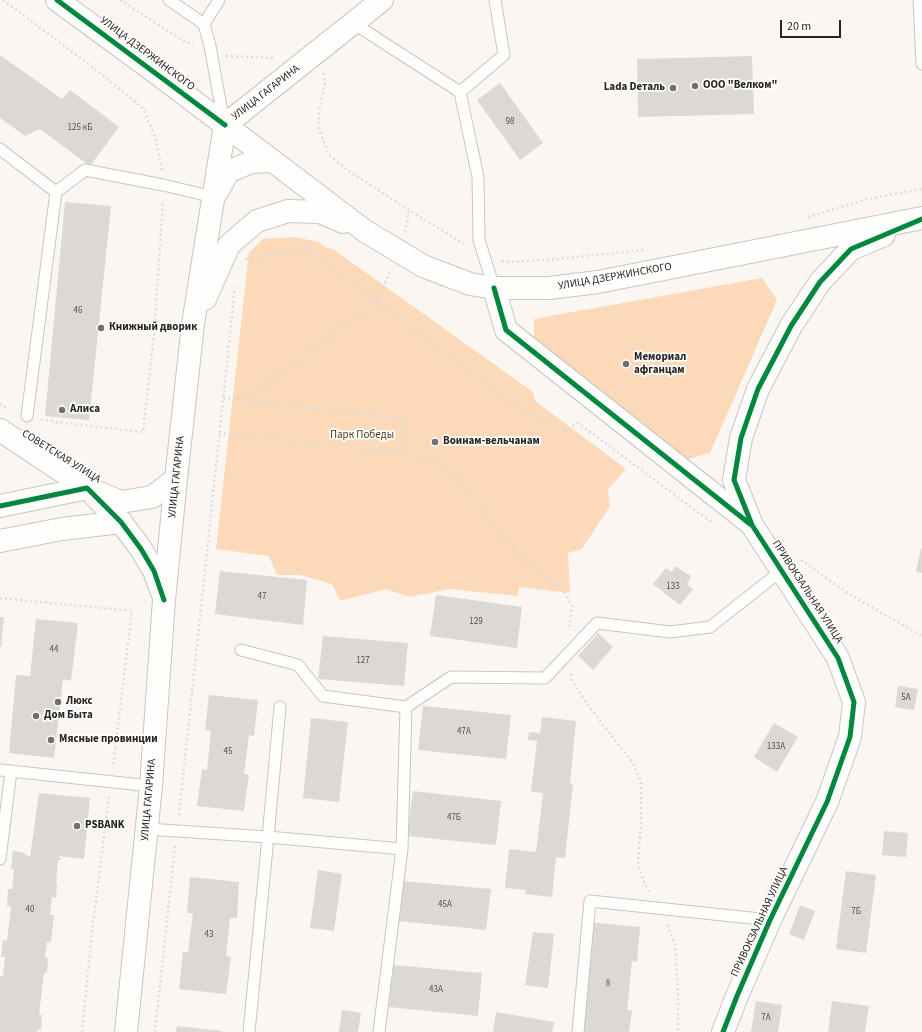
<!DOCTYPE html>
<meta charset="utf-8">
<style>
body{margin:0}
#map{position:relative;width:922px;height:1032px;overflow:hidden;background:#fbf6f2;font-family:"Source Sans 3",sans-serif}
canvas{display:block}
.scale{position:absolute;left:780px;top:20px;width:61px;height:18px;box-sizing:border-box;border:2px solid #282420;border-top:0;padding-left:5px;font-size:12px;line-height:14px;white-space:nowrap;color:#282420;-webkit-text-stroke:3px #fff;paint-order:stroke}
</style>
<div id="map">
<canvas width="922" height="1032"></canvas>
<div class="scale">20 m</div>
</div>
<script>
const c = document.querySelector('canvas').getContext('2d');
c.lineJoin = 'round';
function fillPath(path, color) { c.fillStyle = color; c.fill(path, 'evenodd'); }
const shape = rows => new Path2D(rows.map(r => 'M' + r).join(''));
function strokePath(path, color, width, dash) { c.strokeStyle = color; c.lineWidth = width; c.lineCap = dash ? 'butt' : 'round'; c.setLineDash(dash || []); c.stroke(path); }
function drawText(font, color, halo, rows, align = 'center') {
  c.font = font + ' "Source Sans 3",sans-serif'; c.lineWidth = 3.5; c.setLineDash([]); c.textBaseline = 'middle'; c.strokeStyle = halo; c.fillStyle = color; for (const [text, x, y, turn = 0] of rows) {
    c.save(); c.translate(x, y); c.rotate((+turn || 0) * Math.PI / 180); c.textAlign = isNaN(turn) ? turn : align; if (halo) c.strokeText(text, 0, 0); c.fillText(text, 0, 0); c.restore();
  }
}
const green = shape([
 [295,237,318,242,327,248,333,249,533,392,535,401,626,469,608,489,610,506,582,549,568,553,570,593,519,587,518,596,449,589,410,597,386,589,340,601,332,584,300,575,277,575,269,556,216,549,249,253,263,239],
 [762,278,777,300,710,453,688,459,671,446,664,445,534,342,534,319]
]);
const building = shape([
 [0,55,62,99,70,90,119,127,90,166,40,129,25,136,0,118],
 [752,56,754,114,638,117,637,59],
 [500,83,543,143,520,160,477,100],
 [65,202,111,206,89,420,45,416],
 [921,548,922,548,922,573,916,572],
 [675,566,691,576,687,585,693,589,680,605,653,584,666,568,672,572],
 [220,571,307,580,303,625,215,614],
 [436,595,522,607,517,648,430,636],
 [0,617,4,617,1,647,0,647],
 [36,619,78,623,71,681,63,679,54,758,9,753,16,675,30,676],
 [598,633,613,647,593,670,578,656],
 [323,636,408,643,404,686,318,679],
 [898,686,918,689,914,710,895,707],
 [209,695,258,700,254,736,249,735,244,774,249,775,244,811,197,806,202,769,207,770,211,731,205,730],
 [423,706,511,715,506,759,418,750],
 [542,717,576,721,570,784,573,785,565,858,556,857,552,897,525,894,526,890,505,888,509,849,536,852,543,793,531,792,537,741,528,740,529,732,540,733],
 [311,718,348,722,339,802,303,798],
 [774,723,798,737,777,772,754,757],
 [413,791,501,801,496,845,407,836],
 [39,793,90,798,84,859,58,856,62,860,58,860,56,882,57,883,56,898,52,897,50,915,54,915,51,942,47,942,45,958,48,958,47,973,44,973,39,1015,42,1015,41,1030,38,1029,37,1032,0,1032,0,976,3,976,5,957,1,957,3,940,7,941,11,906,7,906,8,889,12,889,14,870,11,869,13,851,22,852,30,857],
 [884,831,908,833,906,857,882,855],
 [318,870,342,874,334,931,310,928],
 [846,871,876,875,866,953,836,949],
 [190,877,239,882,237,918,230,918,226,956,231,957,226,994,179,989,183,952,188,952,193,913,187,913],
 [403,881,491,889,486,930,398,921],
 [800,905,815,911,804,940,789,934],
 [586,922,640,927,637,962,632,961,627,1010,632,1010,629,1032,576,1032],
 [533,932,554,934,548,988,525,985],
 [393,965,482,973,478,1016,389,1007],
 [756,1001,782,1005,778,1032,751,1032],
 [832,1001,869,1006,865,1032,828,1032],
 [342,1010,361,1013,358,1032,339,1032],
 [496,1012,554,1022,552,1032,493,1032],
 [177,1026,222,1031,222,1032,176,1032]
]);
const path = shape([
 [3,0,95,69,143,108,155,137,162,170],
 [120,0,182,40,193,45],
 [226,56,275,58],
 [323,73,325,83,319,112,319,129,329,155,349,171,404,207,464,244],
 [808,217,867,199,922,189],
 [405,232,409,211],
 [246,259,306,249,377,300,437,347,559,434,578,423,714,524],
 [502,261,508,262,558,259,644,250],
 [244,400,377,300,391,270],
 [0,404,8,409],
 [41,419,56,422,143,432,154,334,163,201],
 [219,433,402,453,406,419,223,398],
 [402,453,429,460,449,470,518,554,545,577,560,584,572,606,569,629],
 [801,560,849,594,922,636],
 [0,598,132,611,113,767],
 [571,674,572,681,590,708,633,763,641,782,641,821,638,864,643,880,649,892],
 [179,815,235,287],
 [667,925,675,944,678,994,678,1032],
 [82,1032,92,932,109,796],
 [155,1032,175,846]
]);
const lane = shape([
 [169,0,204,24,210,46,224,123],
 [919,0,922,64],
 [353,23,460,92],
 [204,24,219,0],
 [0,149,56,192,27,416],
 [56,192,85,170,163,185,214,197],
 [494,288,479,240,478,177,460,92,504,55,495,0],
 [241,650,298,665,323,696,406,707,402,849,268,837,249,1032],
 [406,707,451,677,545,678,597,623,670,632,710,627,781,571],
 [0,770,151,786],
 [147,829,268,837,280,707],
 [0,859,11,771],
 [379,1032,402,849],
 [578,1032,590,901,770,920]
]);
const street = shape([
 [225,125,382,0],
 [0,506,87,488],
 [0,541,62,529,121,522]
]);
const secondary = shape([
 [57,0,155,72,365,231,423,266,470,284,494,288,549,288,598,282,922,218],
 [217,192,228,172,251,162,272,161],
 [494,288,506,330,751,524],
 [205,299,229,245,257,221,288,211,320,212,343,222],
 [0,430,87,488,121,502,152,497,176,479],
 [94,495,121,522,141,549,154,571,163,595],
 [126,1032,151,786,164,600,176,479,193,324,225,125],
 [723,1032,737,996,770,920,827,802,850,737,854,702,838,658,752,525,734,480,741,438,758,389,791,326,820,282,851,249,884,235]
]);
const cycleway = shape([
 [57,0,225,125],
 [494,288,506,330,750,524],
 [0,506,87,488,121,522,141,549,154,571,164,600],
 [723,1032,737,996,770,920,827,802,850,737,854,702,838,658,752,525,734,480,741,438,758,389,791,326,820,282,851,249,922,219]
]);
const markers = [
 [695,86,4,"#726e6a"],
 [673,88,4,"#726e6a"],
 [101,328,4,"#726e6a"],
 [626,364,4,"#726e6a"],
 [62,410,4,"#726e6a"],
 [435,442,4,"#726e6a"],
 [58,702,4,"#726e6a"],
 [36,716,4,"#726e6a"],
 [51,740,4,"#726e6a"],
 [77,826,4,"#726e6a"]
];
const numberNames = [
 ["98",510,122],
 ["125 кБ",80,128],
 ["46",78,311],
 ["133",673,587],
 ["47",262,597],
 ["129",476,622],
 ["44",54,650],
 ["127",363,661],
 ["5А",906,698],
 ["47А",464,732],
 ["133А",776,747],
 ["45",228,752],
 ["47Б",454,818],
 ["45А",445,905],
 ["40",30,910],
 ["7Б",856,912],
 ["43",209,935],
 ["8",608,984],
 ["43А",436,990],
 ["7А",766,1018]
];
const streetNames = [
 ["УЛИЦА ДЗЕРЖИНСКОГО",147,54,37],
 ["УЛИЦА ГАГАРИНА",266,93,-38],
 ["УЛИЦА ДЗЕРЖИНСКОГО",615,277,-10],
 ["СОВЕТСКАЯ УЛИЦА",61,457,32],
 ["УЛИЦА ГАГАРИНА",177,477,-84],
 ["ПРИВОКЗАЛЬНАЯ УЛИЦА",807,592,57],
 ["УЛИЦА ГАГАРИНА",149,800,-85],
 ["ПРИВОКЗАЛЬНАЯ УЛИЦА",760,922,-65]
];
const poiNames = [
 ["ООО \"Велком\"",703,86],
 ["Lada Dеталь",665,88,"right"],
 ["Книжный дворик",109,328],
 ["Мемориал",634,358],
 ["афганцам",634,371],
 ["Алиса",70,410],
 ["Воинам-вельчанам",443,442],
 ["Люкс",66,702],
 ["Дом Быта",44,716],
 ["Мясные провинции",59,740],
 ["PSBANK",85,826]
];
const parkNames = [
 ["Парк Победы",362,436]
];
fillPath(green, '#fcd9b8');
fillPath(building, '#dcd8d4');
strokePath(lane, '#c9c5c2', 13);
strokePath(street, '#c9c5c2', 24);
strokePath(secondary, '#c9c5c2', 24);
strokePath(path, '#dddcdb', 2.5, [2, 3]);
strokePath(lane, '#fefefd', 11);
strokePath(street, '#fefefd', 22);
strokePath(secondary, '#fefefd', 22);
strokePath(cycleway, '#00873e', 5);
for (const [x, y, r, color] of markers) { const dot = new Path2D(); dot.arc(x, y, r, 0, 2 * Math.PI); c.fillStyle = color; c.fill(dot); strokePath(dot, '#fff', 1.5); }
drawText('9px', '#55514d', null, numberNames);
drawText('11px', '#282420', '#fff', streetNames);
drawText('bold 11px', '#282420', '#fff', poiNames, 'left');
drawText('11px', '#573918', '#fff', parkNames);
</script>
